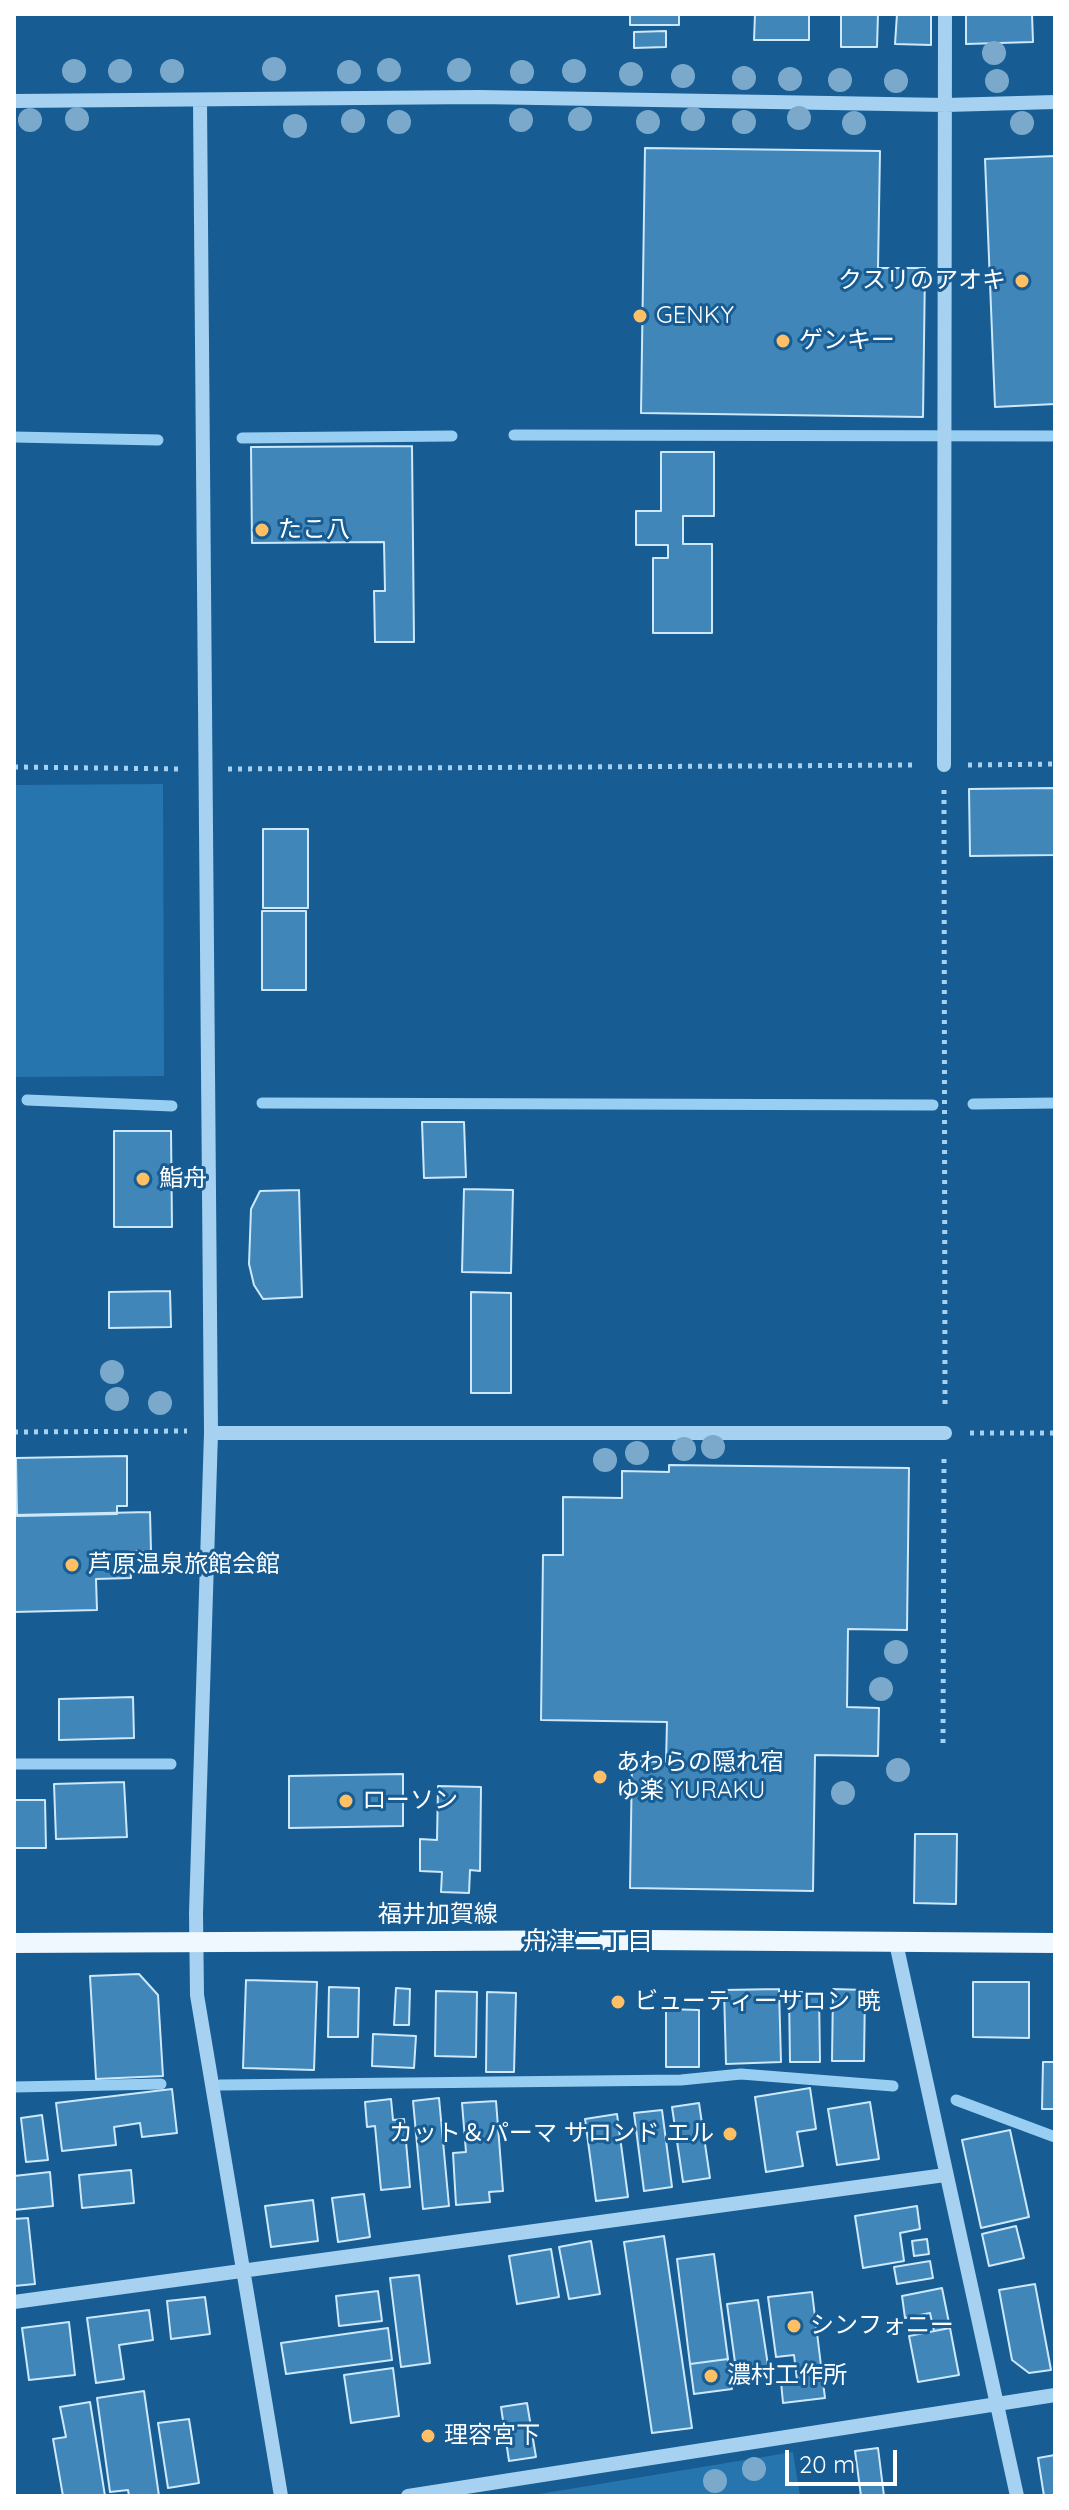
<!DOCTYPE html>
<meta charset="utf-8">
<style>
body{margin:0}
#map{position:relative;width:1069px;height:2510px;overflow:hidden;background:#175c92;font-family:Quicksand,sans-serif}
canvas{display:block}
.frame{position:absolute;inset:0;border:16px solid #fff;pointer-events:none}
.scale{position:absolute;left:785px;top:2450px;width:112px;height:36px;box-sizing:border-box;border:4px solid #fff;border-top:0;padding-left:10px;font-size:24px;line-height:28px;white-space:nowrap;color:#fff;-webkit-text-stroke:6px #175c92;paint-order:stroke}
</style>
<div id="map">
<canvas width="1069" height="2510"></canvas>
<div class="frame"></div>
<div class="scale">20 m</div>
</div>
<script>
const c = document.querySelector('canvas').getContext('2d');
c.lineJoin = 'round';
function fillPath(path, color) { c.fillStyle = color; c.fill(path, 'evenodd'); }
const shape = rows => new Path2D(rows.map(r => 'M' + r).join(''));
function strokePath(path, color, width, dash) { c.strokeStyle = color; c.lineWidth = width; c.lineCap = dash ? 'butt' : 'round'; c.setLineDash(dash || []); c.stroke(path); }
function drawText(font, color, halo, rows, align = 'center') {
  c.font = font + ' Quicksand,"Noto Sans JP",sans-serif'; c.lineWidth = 6; c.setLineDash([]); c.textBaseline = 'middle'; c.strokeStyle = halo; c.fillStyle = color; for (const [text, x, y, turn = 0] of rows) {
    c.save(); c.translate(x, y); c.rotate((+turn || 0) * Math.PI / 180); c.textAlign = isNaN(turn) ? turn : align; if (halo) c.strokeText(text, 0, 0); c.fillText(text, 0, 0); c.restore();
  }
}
const green = shape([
 [163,784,164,1076,14,1077,14,785],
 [793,2452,800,2496,527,2496]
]);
const stream = shape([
 [514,435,1055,436],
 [14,437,158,440],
 [242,438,452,436],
 [27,1100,172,1106],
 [262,1103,933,1105],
 [973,1104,1055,1103],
 [14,1764,171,1764],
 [220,2085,681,2080,741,2074,893,2086],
 [14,2087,161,2084],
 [956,2100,1055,2137]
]);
const building = shape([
 [630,14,679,14,679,25,630,25,630,14],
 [755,14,809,14,809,40,754,40,755,14],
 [841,14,878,14,877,47,841,47,841,14],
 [897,14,931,14,931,45,895,44,897,14],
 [966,14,1032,14,1033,42,966,44,966,14],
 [666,31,666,47,634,48,634,32,666,31],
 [645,148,880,151,878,268,925,268,923,417,641,413,645,148],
 [1055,156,1055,404,995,407,985,159,1055,156],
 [412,446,414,642,375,642,374,591,385,591,384,542,252,543,251,447,412,446],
 [661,452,714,452,714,516,683,516,683,544,712,544,712,633,653,633,653,558,668,558,668,545,636,545,636,511,661,511,661,452],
 [1055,788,1055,855,970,856,969,789,1055,788],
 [263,829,308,829,308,908,263,908,263,829],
 [262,911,306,911,306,990,262,990,262,911],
 [422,1122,464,1122,466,1177,424,1178,422,1122],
 [114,1131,171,1131,172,1227,114,1227,114,1131],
 [464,1189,513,1190,511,1273,462,1272,464,1189],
 [299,1190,302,1297,263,1299,254,1285,249,1264,251,1209,260,1191,299,1190],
 [170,1291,171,1327,109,1328,109,1292,170,1291],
 [471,1292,511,1293,511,1393,471,1393,471,1292],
 [127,1456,127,1506,117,1506,117,1514,17,1516,16,1458,127,1456],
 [669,1465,909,1468,907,1630,848,1629,847,1707,879,1708,878,1756,815,1755,813,1891,630,1888,632,1761,666,1762,667,1722,541,1720,543,1555,563,1555,563,1497,622,1498,622,1471,669,1472,669,1465],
 [150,1512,151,1551,130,1551,131,1578,96,1579,97,1610,14,1612,14,1515,150,1512],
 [133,1697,134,1738,59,1740,59,1699,133,1697],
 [403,1774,403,1826,289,1828,289,1776,403,1774],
 [124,1782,127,1837,56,1839,54,1784,124,1782],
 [438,1786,481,1787,480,1871,470,1870,469,1893,441,1892,442,1872,420,1871,420,1839,437,1840,438,1786],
 [14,1800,45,1800,46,1848,14,1848,14,1800],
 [915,1834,957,1834,956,1904,914,1903,915,1834],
 [139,1974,158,1995,163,2076,96,2079,90,1976,139,1974],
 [246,1980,317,1982,314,2070,243,2068,246,1980],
 [973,1982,1029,1982,1029,2038,973,2037,973,1982],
 [329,1987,359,1988,358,2037,328,2037,329,1987],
 [396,1988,410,1989,409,2025,394,2025,396,1988],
 [779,1989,781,2062,726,2064,724,1990,779,1989],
 [833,1989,865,1990,864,2061,832,2061,833,1989],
 [436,1991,477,1992,476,2057,435,2056,436,1991],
 [487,1992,516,1993,514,2072,486,2072,487,1992],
 [789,1992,819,1992,820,2062,790,2062,789,1992],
 [666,2009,699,2010,699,2067,666,2067,666,2009],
 [373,2034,416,2036,414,2068,372,2066,373,2034],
 [1043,2062,1055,2062,1055,2109,1042,2109,1043,2062],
 [810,2088,816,2129,797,2132,803,2166,766,2172,755,2097,810,2088],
 [172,2089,177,2133,142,2137,140,2123,114,2127,116,2145,62,2151,56,2103,172,2089],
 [439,2098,449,2206,423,2209,413,2101,439,2098],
 [391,2099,393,2120,404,2119,410,2187,381,2190,375,2126,367,2127,365,2102,391,2099],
 [496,2101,503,2191,489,2192,490,2202,456,2205,453,2153,466,2152,462,2103,496,2101],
 [870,2102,879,2159,837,2165,828,2109,870,2102],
 [699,2103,710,2178,683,2182,672,2107,699,2103],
 [662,2110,672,2187,644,2191,634,2113,662,2110],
 [617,2114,628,2197,596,2201,585,2119,617,2114],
 [42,2115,48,2160,26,2162,21,2118,42,2115],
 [1010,2130,1029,2217,981,2228,962,2140,1010,2130],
 [131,2170,134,2203,82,2208,79,2175,131,2170],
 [50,2172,53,2206,14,2210,14,2176,50,2172],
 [364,2194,370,2237,338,2242,332,2198,364,2194],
 [313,2200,318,2241,271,2247,265,2206,313,2200],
 [917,2206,920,2229,900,2233,904,2261,863,2268,855,2216,917,2206],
 [28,2218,35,2284,14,2286,14,2219,28,2218],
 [1016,2226,1024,2258,989,2266,982,2234,1016,2226],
 [664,2236,692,2428,652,2433,624,2242,664,2236],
 [927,2239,929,2254,914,2256,912,2241,927,2239],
 [591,2241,600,2294,569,2299,559,2247,591,2241],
 [551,2249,559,2297,517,2304,509,2256,551,2249],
 [714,2254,728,2359,690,2364,677,2259,714,2254],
 [930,2261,933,2278,897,2284,894,2267,930,2261],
 [419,2275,430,2363,401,2367,390,2278,419,2275],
 [1035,2284,1051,2370,1029,2373,1012,2360,999,2290,1035,2284],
 [942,2288,950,2328,934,2331,930,2313,905,2318,902,2296,942,2288],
 [378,2291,382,2321,339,2326,336,2296,378,2291],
 [812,2292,825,2398,783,2403,781,2382,797,2380,794,2355,776,2357,768,2297,812,2292],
 [205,2297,210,2334,171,2339,167,2301,205,2297],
 [758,2300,769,2372,737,2377,727,2304,758,2300],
 [149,2310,153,2340,119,2345,124,2379,96,2383,87,2318,149,2310],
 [69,2322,75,2375,29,2380,22,2328,69,2322],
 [388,2328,392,2360,286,2374,281,2343,388,2328],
 [950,2328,959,2375,918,2382,909,2336,950,2328],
 [728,2359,732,2389,694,2394,690,2364,728,2359],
 [393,2368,399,2416,351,2423,344,2375,393,2368],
 [144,2391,159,2496,129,2496,128,2490,110,2492,97,2398,144,2391],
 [90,2402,105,2496,63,2496,53,2439,66,2437,60,2407,90,2402],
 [527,2403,536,2457,509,2461,501,2407,527,2403],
 [189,2419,199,2483,168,2488,158,2423,189,2419],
 [878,2448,884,2496,861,2496,855,2451,878,2448],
 [1055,2455,1055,2496,1044,2496,1038,2458,1055,2455]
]);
const path = shape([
 [968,765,1055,764],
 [14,767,182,769],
 [228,769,918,765],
 [944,790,945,1408],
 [14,1432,187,1431],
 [970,1433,1055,1433],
 [943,1743,944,1458]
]);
const minor = shape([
 [14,101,479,97,946,105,1055,102],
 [200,101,211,1433,196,1913,197,1995,281,2496],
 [944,765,945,14],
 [211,1433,945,1433],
 [896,1943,1017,2496],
 [14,2302,945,2175],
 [408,2496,1055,2395]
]);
const major = shape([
 [14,1943,648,1940,1055,1943]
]);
const trees = [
 [994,53],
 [274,69],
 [389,70],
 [459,70],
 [74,71],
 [120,71],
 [172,71],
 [574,71],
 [349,72],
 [522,72],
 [631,74],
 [683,76],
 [744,78],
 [790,79],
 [840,80],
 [896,81],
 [997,81],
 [799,118],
 [77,119],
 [580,119],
 [693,119],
 [30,120],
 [521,120],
 [353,121],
 [399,122],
 [648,122],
 [744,122],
 [854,123],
 [1022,123],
 [295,126],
 [112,1372],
 [117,1399],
 [160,1403],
 [713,1447],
 [684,1449],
 [637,1453],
 [605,1460],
 [896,1652],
 [881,1689],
 [898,1770],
 [843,1793],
 [754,2469],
 [715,2481]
];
const markers = [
 [1022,281,8,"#ffbf65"],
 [640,316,8,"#ffbf65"],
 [783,341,8,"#ffbf65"],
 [262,530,8,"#ffbf65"],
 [143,1179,8,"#ffbf65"],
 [72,1565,8,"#ffbf65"],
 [600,1777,8,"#ffbf65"],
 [346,1801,8,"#ffbf65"],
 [618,2002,8,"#ffbf65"],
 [730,2134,8,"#ffbf65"],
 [794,2326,8,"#ffbf65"],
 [711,2376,8,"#ffbf65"],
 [428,2436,8,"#ffbf65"]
];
const poiNames = [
 ["クスリのアオキ",1006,281,"right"],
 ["GENKY",656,316],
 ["ゲンキー",799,341],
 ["たこ八",278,530],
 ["鮨舟",159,1179],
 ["芦原温泉旅館会館",88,1565],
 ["あわらの隠れ宿",616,1763],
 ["ゆ楽 YURAKU",616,1791],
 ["ローソン",362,1801],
 ["ビューティーサロン 暁",634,2002],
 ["カット＆パーマ サロンド エル",714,2134,"right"],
 ["シンフォニー",810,2326],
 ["濃村工作所",727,2376],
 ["理容宮下",444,2436]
];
const streetNames = [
 ["福井加賀線",438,1915]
];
const neighbourhoodNames = [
 ["舟津二丁目",588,1942]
];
fillPath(green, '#2775ae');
strokePath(stream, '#99cef3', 11);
fillPath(building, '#4086b9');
strokePath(building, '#cde8fb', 2);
strokePath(path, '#a6d1f0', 5, [4, 6]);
strokePath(minor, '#a6d1f0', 14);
strokePath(major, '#eff7ff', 20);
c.fillStyle = '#7ba9cc';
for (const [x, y] of trees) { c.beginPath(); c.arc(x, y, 12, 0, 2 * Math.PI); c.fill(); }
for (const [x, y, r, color] of markers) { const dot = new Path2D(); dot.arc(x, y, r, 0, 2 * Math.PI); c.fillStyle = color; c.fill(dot); strokePath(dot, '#175c92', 3); }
drawText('24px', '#fff', '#175c92', poiNames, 'left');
drawText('24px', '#fff', '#175c92', streetNames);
drawText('26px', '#fff', '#175c92', neighbourhoodNames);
</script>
